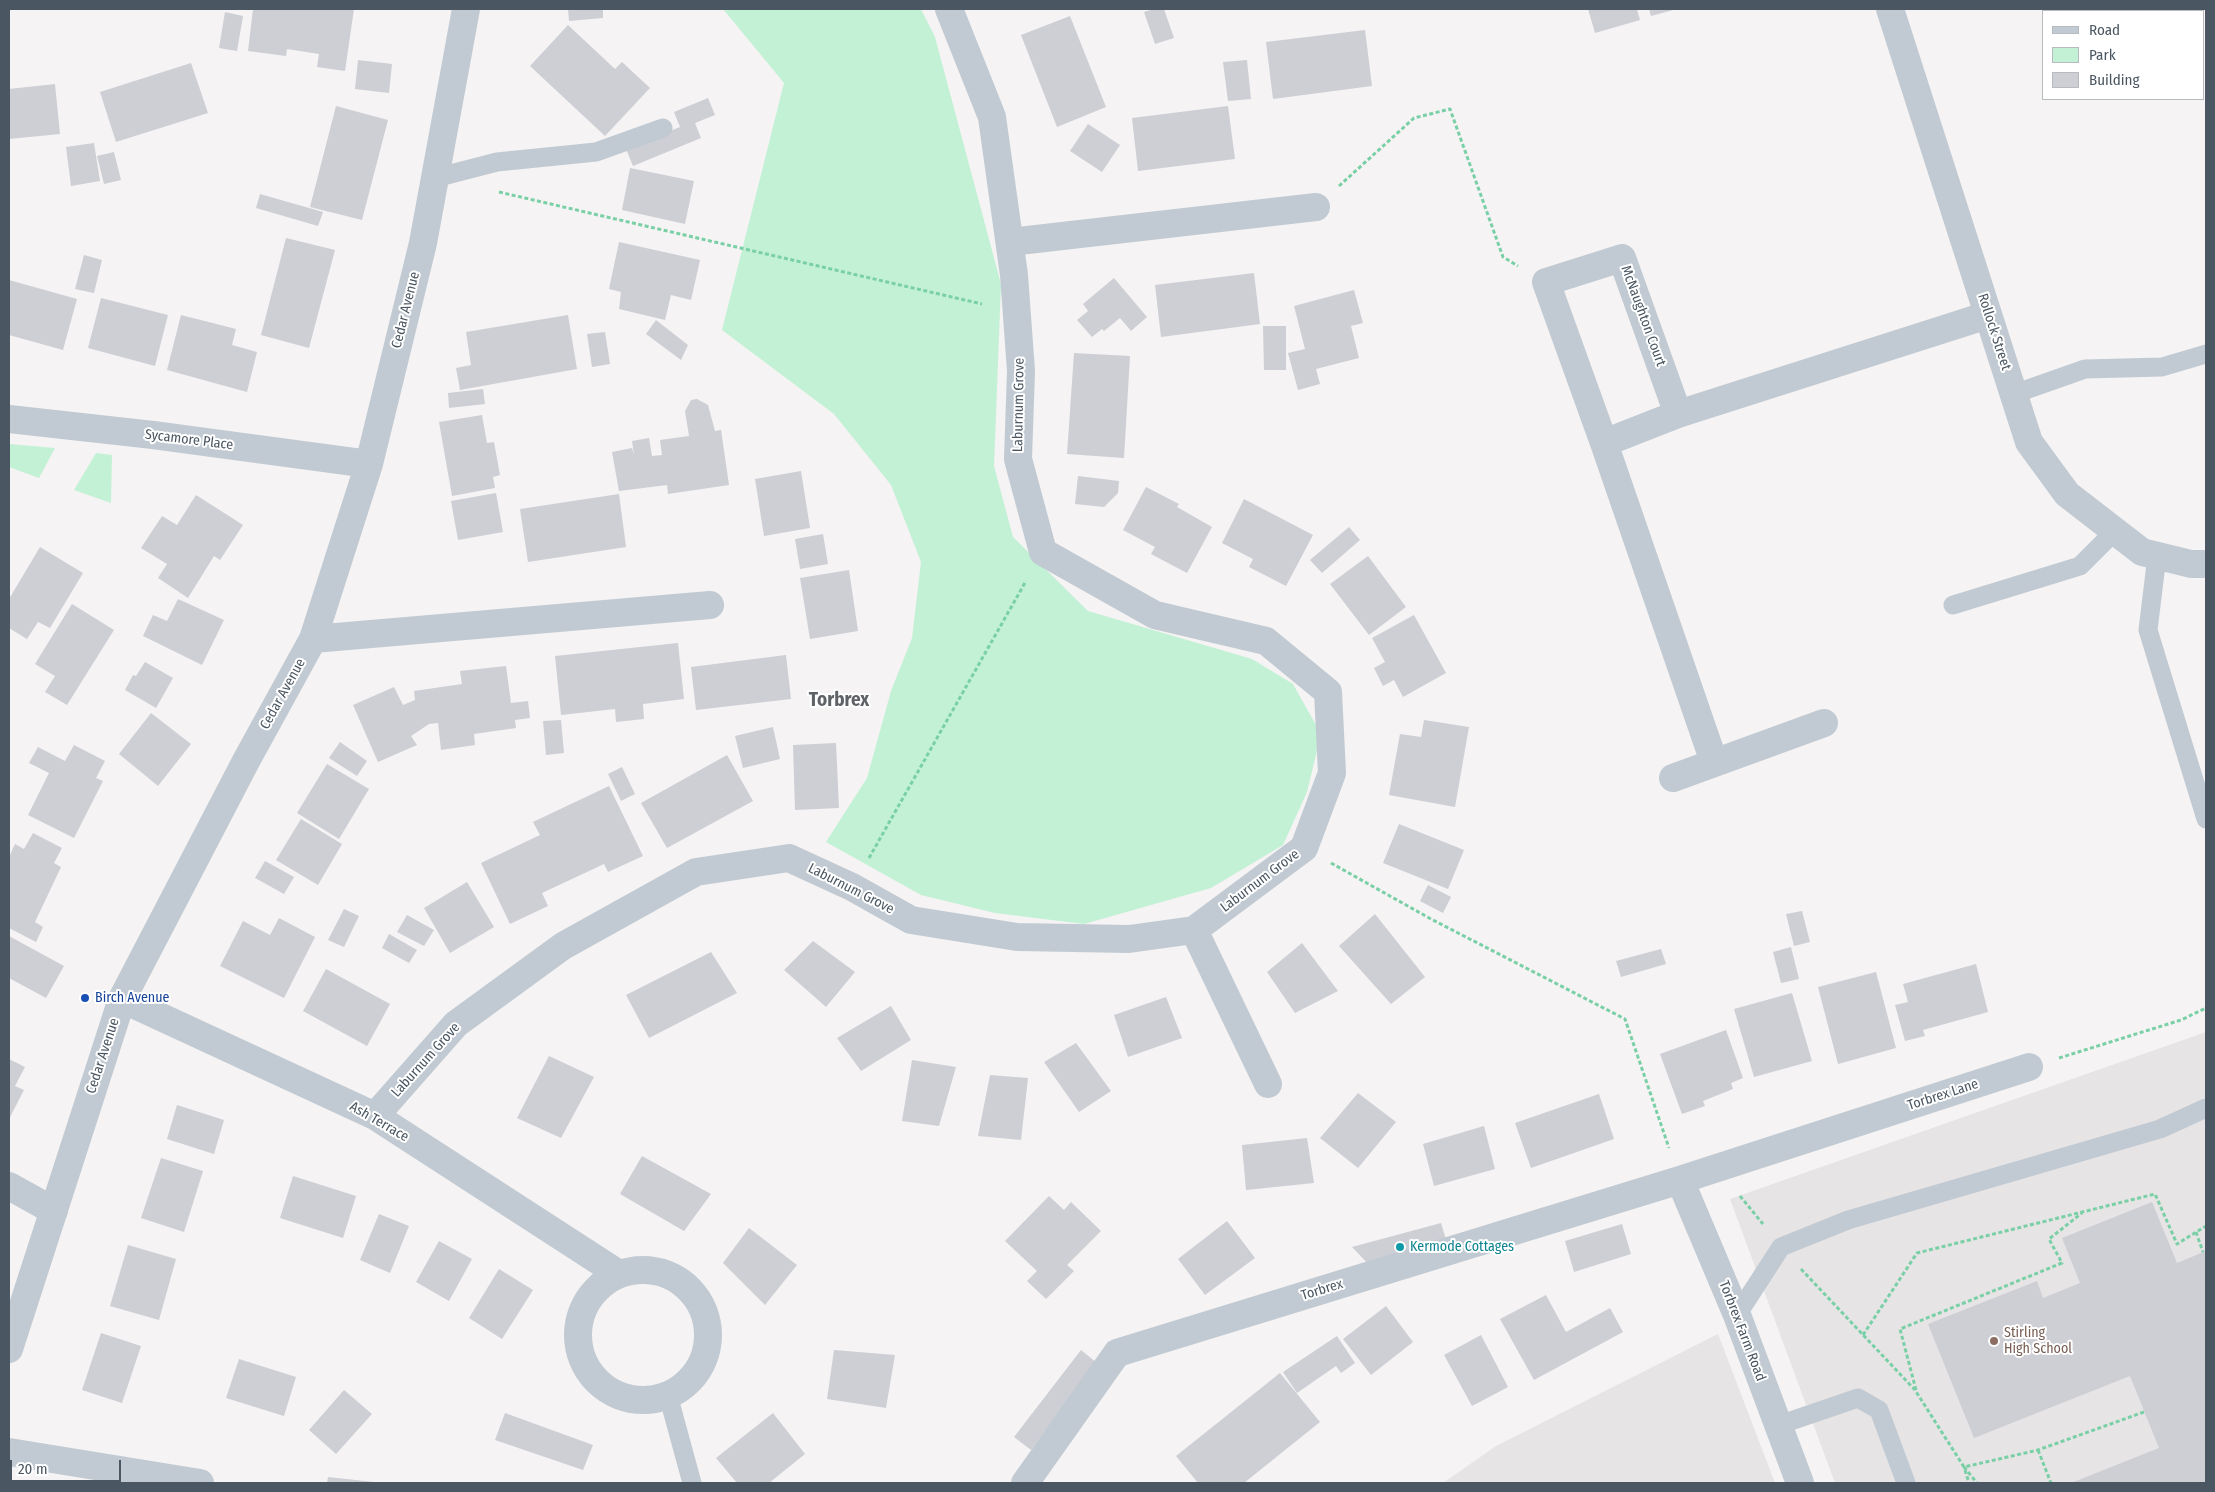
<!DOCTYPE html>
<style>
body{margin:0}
#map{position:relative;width:2215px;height:1492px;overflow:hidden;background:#f5f3f3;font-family:"Fira Sans Condensed",sans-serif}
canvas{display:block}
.frame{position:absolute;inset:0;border:10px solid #4a5661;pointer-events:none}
.legend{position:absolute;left:2042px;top:10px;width:162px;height:90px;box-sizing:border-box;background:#fff;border:1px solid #b7bbc0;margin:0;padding:6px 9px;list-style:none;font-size:15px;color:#4a5661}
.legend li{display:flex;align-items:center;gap:10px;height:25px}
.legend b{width:25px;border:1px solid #b7bbc0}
.scale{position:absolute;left:10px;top:1460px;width:111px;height:22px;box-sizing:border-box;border:2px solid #4a5661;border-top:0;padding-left:6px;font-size:15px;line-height:18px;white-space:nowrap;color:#4a5661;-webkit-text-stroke:4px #fff;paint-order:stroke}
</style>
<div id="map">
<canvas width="2215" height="1492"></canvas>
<div class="frame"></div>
<ul class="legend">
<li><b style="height:6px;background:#c1cad2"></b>Road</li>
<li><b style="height:14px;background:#c3f1d5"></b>Park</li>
<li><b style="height:14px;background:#cdcfd5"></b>Building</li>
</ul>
<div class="scale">20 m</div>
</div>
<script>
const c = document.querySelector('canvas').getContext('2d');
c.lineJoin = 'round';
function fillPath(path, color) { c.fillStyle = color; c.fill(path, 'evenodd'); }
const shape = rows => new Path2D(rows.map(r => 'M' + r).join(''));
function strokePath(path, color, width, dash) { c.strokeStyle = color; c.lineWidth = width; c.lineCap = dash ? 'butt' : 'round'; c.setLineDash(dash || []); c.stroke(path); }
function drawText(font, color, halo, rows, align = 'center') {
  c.font = font + ' "Fira Sans Condensed",sans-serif'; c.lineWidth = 4; c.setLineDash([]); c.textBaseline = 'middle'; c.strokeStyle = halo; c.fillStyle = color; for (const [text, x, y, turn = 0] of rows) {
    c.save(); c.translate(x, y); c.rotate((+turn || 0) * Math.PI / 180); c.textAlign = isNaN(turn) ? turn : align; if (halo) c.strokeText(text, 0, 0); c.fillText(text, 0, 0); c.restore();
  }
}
const education = shape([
 [2206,1032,2206,1483,1835,1483,1730,1199],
 [1718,1334,1775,1483,1443,1483,1496,1446]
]);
const green = shape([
 [723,9,921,9,935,37,1001,284,994,466,1013,537,1088,611,1252,659,1293,684,1321,734,1307,792,1283,845,1211,888,1084,924,995,913,921,895,826,842,867,778,891,691,912,638,921,562,891,485,834,414,722,330,784,83],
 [9,444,55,448,39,478,9,467],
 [96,453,112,455,111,503,74,490]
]);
const building = shape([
 [253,9,354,9,345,71,317,67,319,54,287,49,286,56,248,51],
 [568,9,603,9,603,18,569,21],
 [1154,9,1164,9,1174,38,1155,44,1144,12],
 [1588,9,1637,9,1640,20,1595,33],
 [1649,9,1677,9,1651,16],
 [225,12,243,16,237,51,219,48],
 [1070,16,1106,107,1057,127,1021,35],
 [568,25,615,69,622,62,650,88,605,136,530,66],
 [1365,30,1372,86,1273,99,1266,42],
 [358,60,392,64,389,93,355,89],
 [1247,60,1251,99,1228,101,1223,62],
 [191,63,208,113,116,142,100,92],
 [55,84,60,134,9,139,9,89],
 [708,98,715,115,695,123,701,138,633,166,626,149,680,127,674,112],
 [336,106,388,120,362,220,310,207],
 [1228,106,1235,159,1138,171,1132,118],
 [1088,124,1120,145,1102,172,1070,151],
 [94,143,100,181,71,186,66,147],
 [114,152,121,180,104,184,97,156],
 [630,168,694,181,685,224,622,210],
 [260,194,323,212,318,226,256,208],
 [286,238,335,250,309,348,261,335],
 [619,242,700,260,691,300,671,295,665,320,619,309,621,292,609,289],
 [84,255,102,260,94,293,75,289],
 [1254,273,1260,324,1161,337,1155,285],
 [1114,278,1147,317,1131,331,1120,318,1104,331,1102,329,1092,337,1077,320,1088,311,1083,304],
 [9,280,77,299,63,350,9,335],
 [1354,290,1363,323,1351,326,1359,358,1316,369,1320,384,1298,390,1288,353,1305,349,1294,306],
 [101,298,168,315,155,366,88,348],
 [181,315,236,329,232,345,257,352,247,392,167,370],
 [568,315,577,369,460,390,456,368,471,365,466,332],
 [656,320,688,345,681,360,646,334],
 [1263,326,1286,326,1286,370,1264,370],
 [605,332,610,364,592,367,587,334],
 [1074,353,1130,356,1124,458,1067,454],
 [483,389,485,404,449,408,448,393],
 [697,399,708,405,715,431,721,430,729,485,668,494,667,485,619,491,612,452,632,448,634,455,632,441,649,438,652,456,662,455,660,440,689,436,685,411,691,400],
 [482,415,487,443,494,442,500,475,493,477,495,488,452,496,439,422],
 [801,471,810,528,764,536,755,479],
 [1078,476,1119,481,1118,493,1104,507,1075,504],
 [1146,487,1179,504,1177,507,1212,527,1187,573,1151,554,1155,547,1123,530],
 [496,493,503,532,458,540,451,501],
 [619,494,626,547,528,562,520,509],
 [196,495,243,525,220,560,214,556,188,598,158,578,167,564,141,548,162,516,177,525],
 [1244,499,1313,535,1286,586,1249,567,1253,559,1222,543],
 [1349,527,1360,540,1322,573,1310,560],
 [823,534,828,564,800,569,795,539],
 [40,547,83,573,50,628,38,622,27,639,9,628,9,599],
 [1368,556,1406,607,1369,635,1330,584],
 [849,570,858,631,810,639,800,578],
 [178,599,224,620,202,665,143,636,153,615,167,621],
 [72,604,114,630,67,705,45,692,55,676,35,664],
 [1414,615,1446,673,1403,697,1394,680,1383,686,1374,668,1385,662,1372,638],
 [678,643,684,699,643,704,644,719,616,722,615,709,561,715,555,656],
 [786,655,791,699,696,710,691,667],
 [145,662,173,678,156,708,125,690,133,675,136,676],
 [506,666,511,703,528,701,530,718,515,720,516,728,474,734,475,745,441,750,438,723,429,724,411,736,417,745,378,762,353,705,394,687,403,705,415,700,414,691,462,684,460,671],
 [151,713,191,744,158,786,119,754],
 [561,720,564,753,546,755,543,721],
 [1424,720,1469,727,1455,807,1389,795,1400,734,1421,737],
 [773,727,780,759,743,768,735,736],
 [340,742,367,761,357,776,329,758],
 [836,743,839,808,795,810,793,745],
 [74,745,105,761,96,778,103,781,74,838,28,815,49,773,29,763,38,747,65,761],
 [727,755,753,801,667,848,641,803],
 [327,764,369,789,339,839,297,813],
 [622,767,635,794,621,801,608,774],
 [609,786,643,856,608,872,604,864,542,893,548,906,510,924,481,863,540,835,533,822],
 [301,819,342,844,318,885,276,860],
 [1399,824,1464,850,1448,889,1383,863],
 [33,833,62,848,54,863,61,867,35,922,43,927,36,942,9,928,9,857,15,844,24,849],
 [265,861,294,877,284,894,255,878],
 [467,882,494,927,450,953,424,908],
 [1428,885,1451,897,1443,913,1420,901],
 [344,909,359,916,344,947,328,940],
 [1802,911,1810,942,1794,946,1786,914],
 [1375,914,1425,977,1391,1004,1339,946],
 [407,915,434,930,424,946,397,932],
 [279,918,315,937,284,998,220,966,243,921,270,935],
 [389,934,417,950,409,963,382,948],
 [9,936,64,966,46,998,9,978],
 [813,941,855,972,826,1007,784,970],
 [1302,943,1338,991,1295,1013,1267,972],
 [1791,947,1799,979,1781,983,1773,952],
 [1661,949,1666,964,1621,977,1616,961],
 [711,952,737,993,649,1038,626,995],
 [1976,964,1988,1012,1923,1030,1925,1036,1905,1041,1895,1005,1908,1002,1903,984],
 [326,969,390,1004,367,1046,303,1011],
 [1876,972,1896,1048,1838,1064,1818,987],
 [1792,993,1812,1061,1754,1077,1734,1009],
 [1166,997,1182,1038,1128,1057,1114,1015],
 [891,1006,911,1040,861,1071,837,1038],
 [1726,1030,1743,1078,1731,1083,1733,1089,1703,1101,1705,1106,1682,1114,1660,1054],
 [1076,1043,1111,1091,1079,1112,1044,1062],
 [549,1056,594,1077,561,1138,517,1118],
 [9,1059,25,1067,15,1086,24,1090,9,1119],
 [912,1060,956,1067,939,1126,902,1121],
 [990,1075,1028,1078,1021,1140,978,1136],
 [1358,1093,1396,1122,1358,1168,1320,1138],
 [1599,1094,1614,1139,1531,1168,1515,1123],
 [177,1105,224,1120,214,1154,167,1139],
 [1484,1126,1495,1169,1434,1186,1423,1144],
 [1307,1138,1314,1183,1246,1190,1242,1145],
 [642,1156,711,1194,684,1231,620,1194],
 [161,1158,203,1171,184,1232,141,1218],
 [293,1176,356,1196,343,1238,280,1218],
 [1049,1196,1064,1210,1071,1202,1101,1231,1067,1265,1074,1271,1046,1299,1027,1281,1037,1271,1005,1241],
 [2152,1202,2177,1263,2206,1251,2206,1483,2071,1483,2159,1448,2130,1376,1974,1438,1928,1324,2037,1281,2043,1298,2080,1283,2062,1238],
 [379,1214,409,1226,390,1273,360,1260],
 [1227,1221,1255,1258,1205,1295,1178,1259],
 [1441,1223,1448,1246,1374,1270,1352,1247],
 [1622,1224,1631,1254,1574,1272,1565,1241],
 [749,1228,797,1265,765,1305,723,1263],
 [439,1241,472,1259,449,1301,416,1282],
 [128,1245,176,1259,159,1320,110,1306],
 [499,1269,533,1290,502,1339,469,1318],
 [1546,1295,1566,1332,1610,1308,1623,1332,1534,1380,1500,1319],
 [1386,1306,1413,1342,1371,1375,1343,1339],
 [101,1333,141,1346,122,1403,82,1390],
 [1481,1335,1508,1387,1472,1406,1444,1355],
 [1337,1336,1355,1363,1341,1373,1336,1366,1297,1393,1283,1372],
 [834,1350,895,1355,886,1408,827,1399],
 [1081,1350,1097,1363,1031,1450,1014,1437],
 [239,1359,296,1377,284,1416,226,1398],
 [1280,1373,1320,1422,1244,1483,1198,1483,1176,1456],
 [344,1390,372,1414,336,1454,309,1430],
 [505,1413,593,1445,583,1470,495,1440],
 [773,1413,805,1454,769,1483,737,1483,716,1458],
 [328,1477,374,1482,374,1483,327,1483]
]);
const path = shape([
 [1339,186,1414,118,1450,109,1503,257,1518,266],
 [499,192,982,304],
 [869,858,1026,581],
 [1331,863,1431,919,1625,1019,1669,1148],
 [2059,1058,2181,1020,2206,1008],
 [1740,1196,1763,1224],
 [2196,1232,2203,1252],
 [1801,1269,1915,1390,1964,1467,2038,1450,2144,1412],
 [1863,1335,1917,1253,2155,1194,2177,1244,2206,1226],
 [1916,1390,1900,1329,2062,1263,2049,1239,2082,1213],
 [2038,1450,2051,1483],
 [1964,1467,1977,1483],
 [1965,1470,1969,1483]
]);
const lane = shape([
 [435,178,497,162,596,152,663,128],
 [2014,394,2085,369,2162,367,2206,354],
 [2157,556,2148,630,2206,819],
 [1953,605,2080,566,2115,531],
 [1737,1315,1781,1247,1848,1220,2160,1129,2206,1108],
 [668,1395,692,1483],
 [1779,1425,1858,1398,1879,1410,1906,1483]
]);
const street = shape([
 [1890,9,2029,442,2067,494,2142,552,2191,564,2206,564],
 [1010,242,1316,207],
 [9,419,153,435,369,464],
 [1604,443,1546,282,1622,258,1678,414],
 [313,639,710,605],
 [1714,762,1604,443,1678,414,1988,315],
 [1673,778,1824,723],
 [1194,930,1268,1084],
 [122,999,375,1116,619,1274],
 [375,1116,456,1024,563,946,696,872,789,858,852,887,911,920,1017,937,1129,939,1194,930,1304,848,1332,773,1328,692,1266,641,1155,615,1043,552,1018,459,1021,371,1014,275,992,117,949,9],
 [1680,1180,1737,1315,1800,1483],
 [9,1186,54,1211],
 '578 1335a65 65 0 1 1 130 0a65 65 0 1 1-130 0Z',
 [9,1349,122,999,246,761,313,639,369,464,423,243,466,9],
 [9,1452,200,1483],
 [1025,1483,1117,1353,1680,1180,2029,1067]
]);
const markers = [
 [85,998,5,"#1a4fb4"],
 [1400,1247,5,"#0f9aa8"],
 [1994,1341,5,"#8d6e63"]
];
const streetNames = [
 ["Cedar Avenue",406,310,-76],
 ["McNaughton Court",1643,316,70],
 ["Rollock Street",1994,332,72],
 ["Laburnum Grove",1019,405,-89],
 ["Sycamore Place",189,440,7],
 ["Cedar Avenue",283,694,-61],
 ["Laburnum Grove",1260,881,-37],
 ["Laburnum Grove",851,889,27],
 ["Cedar Avenue",103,1056,-72],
 ["Laburnum Grove",426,1060,-48],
 ["Torbrex Lane",1943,1095,-18],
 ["Ash Terrace",379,1122,30],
 ["Torbrex",1322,1290,-17],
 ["Torbrex Farm Road",1742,1331,69]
];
const transitNames = [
 ["Birch Avenue",95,998]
];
const cultureNames = [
 ["Kermode Cottages",1410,1247]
];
const educationNames = [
 ["Stirling",2004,1333],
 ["High School",2004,1349]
];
const districtNames = [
 ["Torbrex",839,701]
];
fillPath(education, '#e6e4e5');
fillPath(green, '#c3f1d5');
fillPath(building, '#cdcfd5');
strokePath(path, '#7ad0a6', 3, [4, 2.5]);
strokePath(lane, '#c1cad2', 19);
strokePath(street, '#c1cad2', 28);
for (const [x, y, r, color] of markers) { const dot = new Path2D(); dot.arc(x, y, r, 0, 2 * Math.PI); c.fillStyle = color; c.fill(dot); strokePath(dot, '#fff', 2); }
drawText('14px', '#4a5661', '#fff', streetNames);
drawText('14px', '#164399', '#fff', transitNames, 'left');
drawText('14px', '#0d838f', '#fff', cultureNames, 'left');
drawText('14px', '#785e54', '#fff', educationNames, 'left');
drawText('bold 19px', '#5f6368', '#fff', districtNames);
</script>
